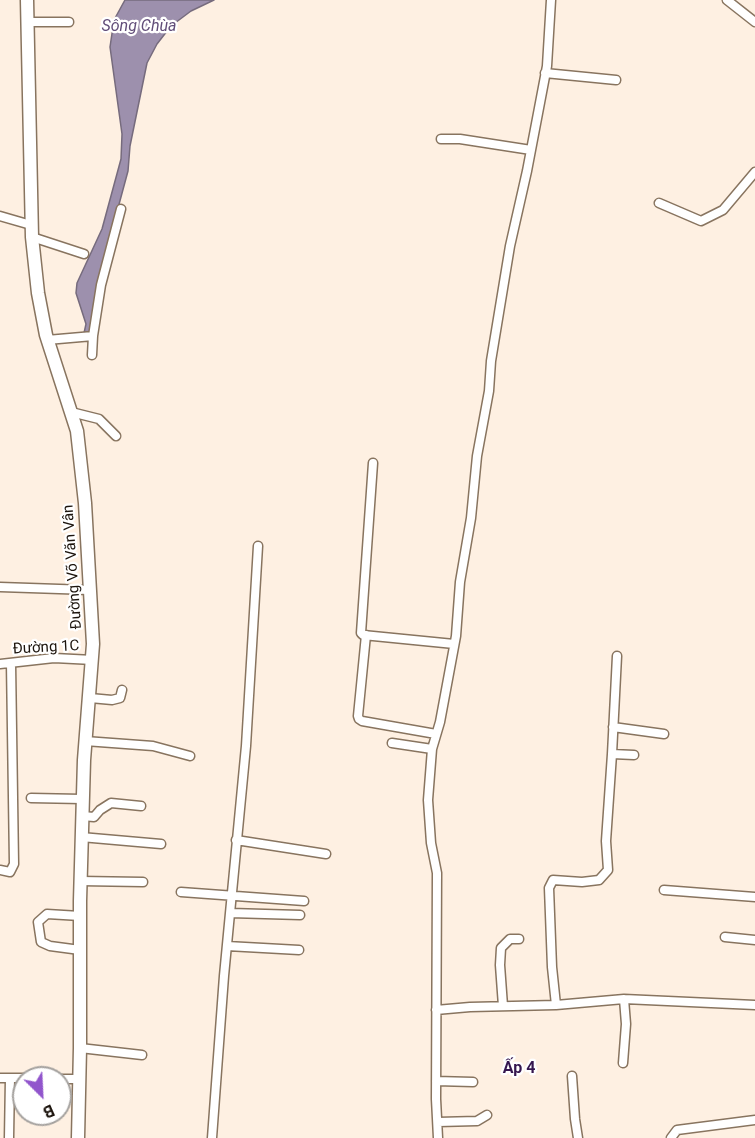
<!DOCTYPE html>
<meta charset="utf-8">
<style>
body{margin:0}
#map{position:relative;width:755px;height:1138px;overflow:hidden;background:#fef0e2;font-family:Roboto,sans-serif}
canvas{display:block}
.north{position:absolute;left:12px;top:1066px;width:60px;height:60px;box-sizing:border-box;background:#fff;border:2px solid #a4a19e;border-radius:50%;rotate:156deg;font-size:16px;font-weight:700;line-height:24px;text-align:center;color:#1c140d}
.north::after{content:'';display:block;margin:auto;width:21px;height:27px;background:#9155cc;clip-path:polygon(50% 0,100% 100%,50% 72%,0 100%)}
</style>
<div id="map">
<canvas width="755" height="1138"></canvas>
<div class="north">B</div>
</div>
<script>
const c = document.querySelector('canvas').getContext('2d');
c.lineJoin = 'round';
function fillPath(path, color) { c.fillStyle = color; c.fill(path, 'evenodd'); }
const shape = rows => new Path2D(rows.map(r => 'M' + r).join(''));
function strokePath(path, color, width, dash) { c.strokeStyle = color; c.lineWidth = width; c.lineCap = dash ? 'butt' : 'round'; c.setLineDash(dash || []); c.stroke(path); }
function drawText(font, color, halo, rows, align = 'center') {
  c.font = font + ' Roboto,sans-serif'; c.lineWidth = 4.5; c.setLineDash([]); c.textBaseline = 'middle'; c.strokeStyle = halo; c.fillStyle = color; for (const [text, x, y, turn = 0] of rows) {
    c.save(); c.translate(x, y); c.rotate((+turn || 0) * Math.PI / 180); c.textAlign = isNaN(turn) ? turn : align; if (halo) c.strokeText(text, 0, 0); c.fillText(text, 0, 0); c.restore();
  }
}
const water = shape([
 [125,0,214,0,191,11,171,26,157,44,147,63,130,146,128,171,101,271,94,302,91,333,84,333,86,324,76,293,77,283,102,229,121,159,122,134,110,47,114,20,125,0]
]);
const street = shape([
 [727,0,755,22],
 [28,22,69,22],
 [545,73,616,80],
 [441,139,460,139,531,150],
 [659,203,701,221,723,210,755,172],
 [0,216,31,225],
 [32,237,84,254],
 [47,340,93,336,101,285,121,209],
 [92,355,93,336],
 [71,412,99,419,116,436],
 [373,463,361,633,363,635,454,644],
 [0,587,89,590],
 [366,635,358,716,359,719,362,721,436,734],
 [0,664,54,658,93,660],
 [90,698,112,700,120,698,122,690],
 [613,727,664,734],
 [85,741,153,746,190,756],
 [392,743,432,749],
 [612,754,617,656],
 [31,798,82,799],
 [82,816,94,817,100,810,111,803,141,806],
 [81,837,161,844],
 [236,840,326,854],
 [0,870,10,872,14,864,11,663],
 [80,881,143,882],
 [664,890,755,897],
 [181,892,304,901],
 [230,913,300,915],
 [80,916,47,914,38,922,41,942,50,946,80,950],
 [725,937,755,940],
 [227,946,299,950],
 [556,1005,552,967,549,888,553,880,582,882,599,880,608,870,606,841,612,754,634,755],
 [503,1006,500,965,501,948,510,939,519,939],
 [436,1010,470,1007,556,1005,624,999,755,1005],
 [80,1048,142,1055],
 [623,1063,626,1024,624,999],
 [572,1076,575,1119,578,1138],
 [0,1078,24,1078],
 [60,1079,80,1079],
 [436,1081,473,1082],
 [438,1122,477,1121,487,1115],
 [9,1138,10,1078],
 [212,1138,224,976,246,746,258,546],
 [438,1138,436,1099,437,873,431,843,428,800,432,749,440,722,456,636,460,582,471,518,477,456,489,391,491,361,510,246,527,171,547,66,551,0],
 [671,1138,677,1130,755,1120]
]);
const secondary = shape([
 [27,0,32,237,38,293,46,335,77,431,85,503,93,644,84,760,80,901,80,1048,78,1138]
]);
const streetNames = [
 ["Đường Võ Văn Vân",73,567,-94],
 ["Đường 1C",46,648,-3]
];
const waterNames = [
 ["Sông Chùa",139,27]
];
const neighbourhoodNames = [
 ["Ấp 4",519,1069]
];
fillPath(water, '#9d90ad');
strokePath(water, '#766b7d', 1.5);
strokePath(street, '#88745f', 11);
strokePath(secondary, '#88745f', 15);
strokePath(street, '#fff', 8);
strokePath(secondary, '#fff', 12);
drawText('15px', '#1c140d', '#fff', streetNames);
drawText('italic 16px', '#614d79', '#fff', waterNames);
drawText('bold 16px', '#35174f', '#fff', neighbourhoodNames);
</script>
